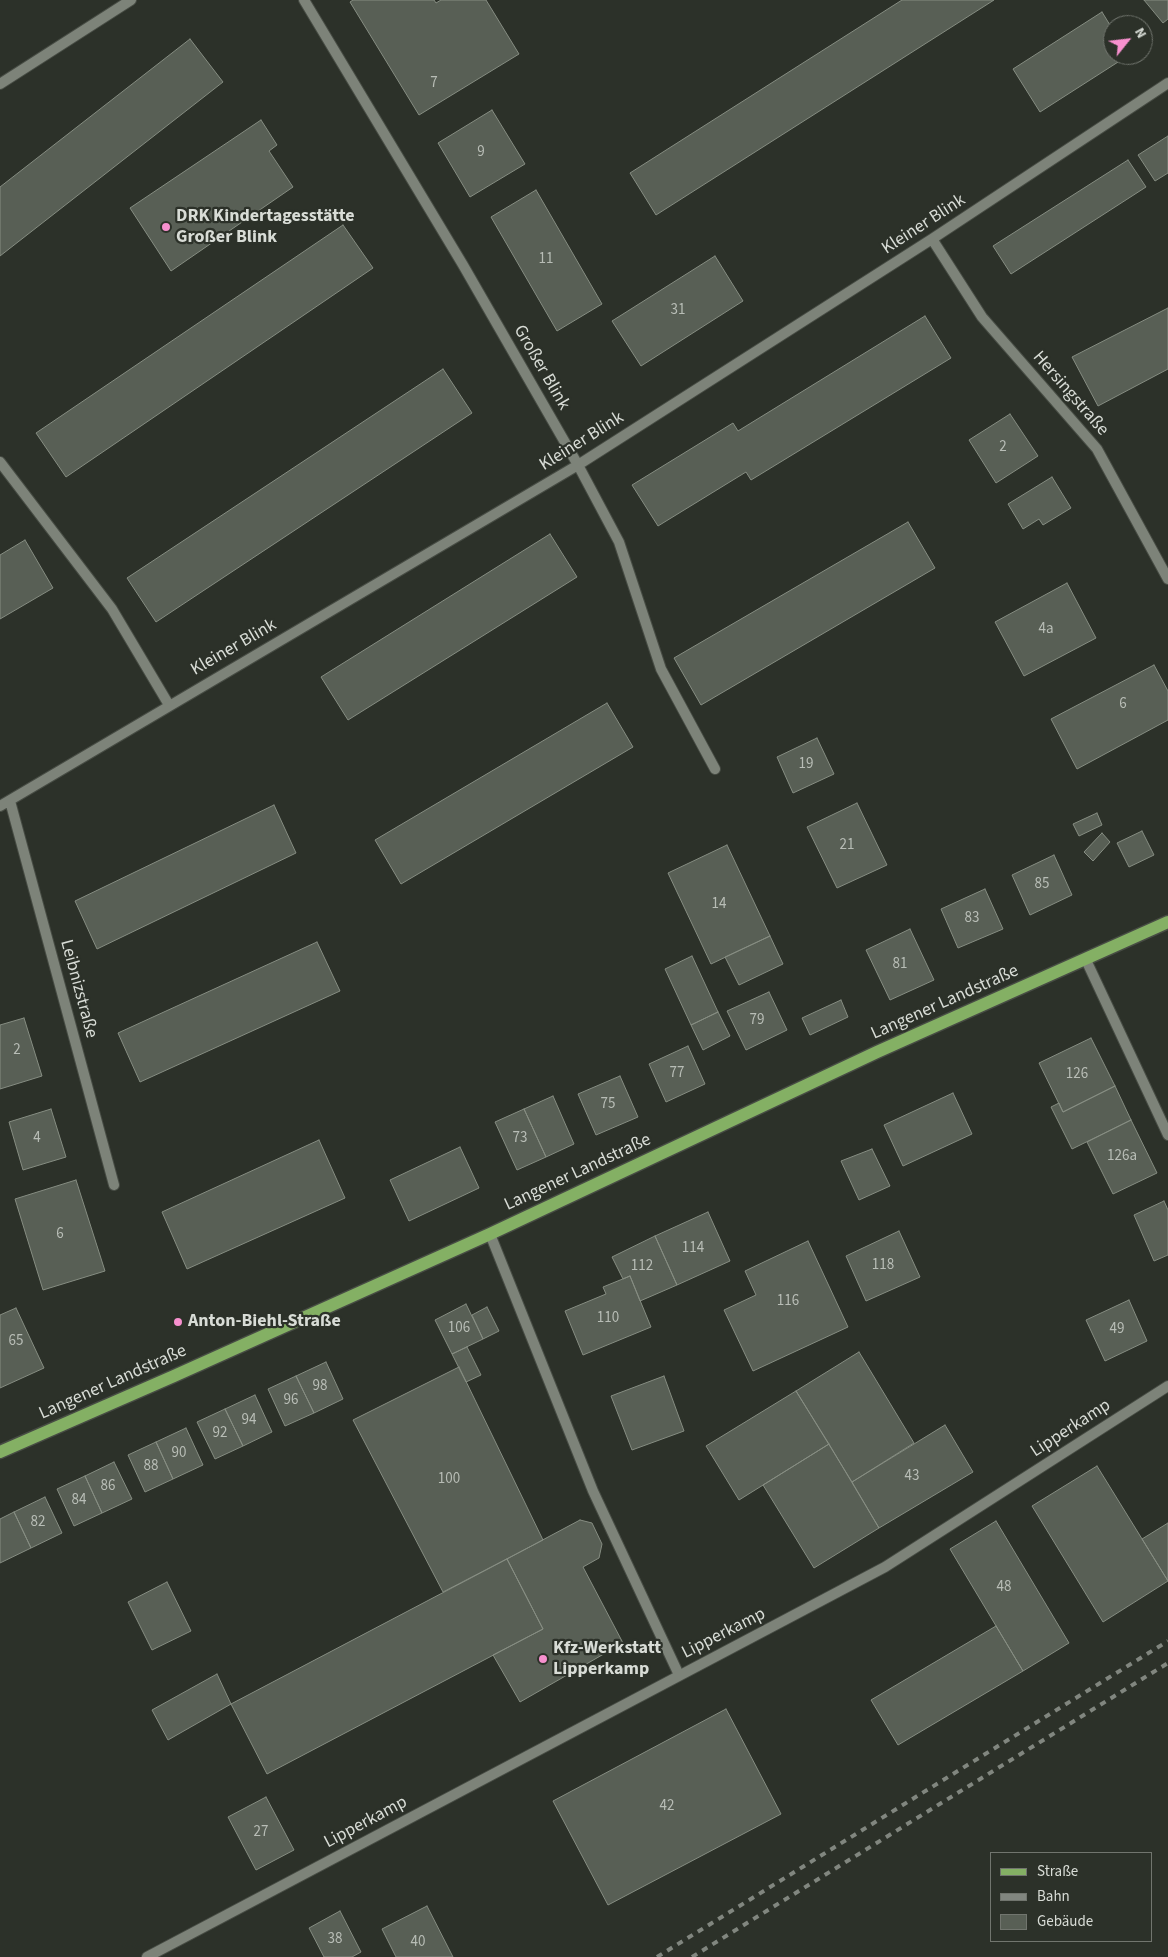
<!DOCTYPE html>
<meta charset="utf-8">
<style>
body{margin:0}
#map{position:relative;width:1168px;height:1957px;overflow:hidden;background:#2c3129;font-family:"Source Sans 3",sans-serif}
canvas{display:block}
.legend{position:absolute;left:990px;top:1852px;width:162px;height:90px;box-sizing:border-box;background:#2c3129;border:1px solid #71756e;margin:0;padding:6px 9px;list-style:none;font-size:15px;color:#d8dcd6}
.legend li{display:flex;align-items:center;gap:10px;height:25px}
.legend b{width:25px;border:1px solid #71756e}
.north{position:absolute;left:1103px;top:15px;width:50px;height:50px;box-sizing:border-box;background:#2c3129;border:1px solid #71756e;border-radius:50%;rotate:61deg;font-size:14px;font-weight:700;line-height:20px;text-align:center;color:#d8dcd6}
.north::after{content:'';display:block;margin:auto;width:18px;height:22px;background:#f790ce;clip-path:polygon(50% 0,100% 100%,50% 72%,0 100%)}
</style>
<div id="map">
<canvas width="1168" height="1957"></canvas>
<ul class="legend">
<li><b style="height:6px;background:#84b064"></b>Straße</li>
<li><b style="height:6px;background:#81867f"></b>Bahn</li>
<li><b style="height:14px;background:#585f55"></b>Gebäude</li>
</ul>
<div class="north">N</div>
</div>
<script>
const c = document.querySelector('canvas').getContext('2d');
c.lineJoin = 'round';
function fillPath(path, color) { c.fillStyle = color; c.fill(path, 'evenodd'); }
const shape = rows => new Path2D(rows.map(r => 'M' + r).join(''));
function strokePath(path, color, width, dash) { c.strokeStyle = color; c.lineWidth = width; c.lineCap = dash ? 'butt' : 'round'; c.setLineDash(dash || []); c.stroke(path); }
function drawText(font, color, halo, rows, align = 'center') {
  c.font = font + ' "Source Sans 3",sans-serif'; c.lineWidth = 4.5; c.setLineDash([]); c.textBaseline = 'middle'; c.strokeStyle = halo; c.fillStyle = color; for (const [text, x, y, turn = 0] of rows) {
    c.save(); c.translate(x, y); c.rotate((+turn || 0) * Math.PI / 180); c.textAlign = isNaN(turn) ? turn : align; if (halo) c.strokeText(text, 0, 0); c.fillText(text, 0, 0); c.restore();
  }
}
const building = shape([
 [353,0,434,0,436,3,441,0,486,0,519,54,419,115,350,2,353,0],
 [902,0,994,0,656,215,630,173,902,0],
 [1144,0,1168,0,1168,19,1163,23,1144,0],
 [1102,12,1113,30,1113,55,1129,55,1040,112,1013,69,1102,12],
 [190,39,223,82,0,256,0,187,190,39],
 [492,110,525,164,470,197,438,143,492,110],
 [261,120,277,145,269,151,293,187,171,271,130,208,261,120],
 [1168,136,1168,173,1155,181,1138,155,1168,136],
 [1128,160,1146,187,1011,274,993,246,1128,160],
 [536,190,602,304,557,331,491,217,536,190],
 [343,225,373,268,66,477,36,433,343,225],
 [715,256,743,301,641,366,612,321,715,256],
 [1168,308,1168,369,1098,406,1072,357,1168,308],
 [925,316,951,358,751,480,746,472,658,526,632,485,733,423,738,431,925,316],
 [443,369,472,413,156,622,127,578,443,369],
 [1010,414,1038,456,996,483,969,440,1010,414],
 [1052,477,1071,508,1043,525,1039,519,1023,529,1008,504,1052,477],
 [908,522,935,568,701,705,674,658,908,522],
 [550,534,577,577,348,720,321,677,550,534],
 [25,540,53,588,0,619,0,555,25,540],
 [1067,583,1096,638,1024,676,995,622,1067,583],
 [1154,665,1168,691,1168,720,1077,769,1051,719,1154,665],
 [607,703,633,747,401,884,375,840,607,703],
 [817,738,834,774,793,793,777,757,817,738],
 [857,803,887,865,837,888,807,827,857,803],
 [274,805,296,853,97,949,75,901,274,805],
 [1097,813,1102,825,1079,836,1073,824,1097,813],
 [1142,831,1154,855,1129,867,1117,843,1142,831],
 [1102,833,1110,842,1093,861,1084,852,1102,833],
 [727,845,770,936,711,964,668,873,727,845],
 [1054,855,1072,895,1030,915,1012,875,1054,855],
 [985,889,1003,929,958,948,941,909,985,889],
 [910,929,934,980,890,1000,866,950,910,929],
 [770,936,783,964,739,985,725,957,770,936],
 [317,942,340,991,140,1082,118,1033,317,942],
 [692,956,718,1012,691,1025,665,969,692,956],
 [769,992,787,1030,746,1050,727,1011,769,992],
 [841,1000,848,1017,810,1035,802,1018,841,1000],
 [718,1012,730,1036,703,1050,691,1025,718,1012],
 [24,1018,42,1076,0,1089,0,1025,24,1018],
 [1091,1038,1115,1086,1063,1112,1039,1063,1091,1038],
 [688,1046,705,1084,666,1102,649,1064,688,1046],
 [620,1076,638,1117,596,1135,578,1094,620,1076],
 [1115,1086,1131,1120,1072,1149,1051,1107,1059,1103,1063,1112,1115,1086],
 [953,1093,972,1134,903,1166,884,1125,953,1093],
 [553,1096,574,1144,546,1157,524,1109,553,1096],
 [51,1109,66,1157,23,1170,9,1122,51,1109],
 [524,1109,546,1157,517,1170,495,1122,524,1109],
 [1131,1120,1157,1173,1113,1194,1087,1142,1131,1120],
 [319,1140,345,1198,187,1269,162,1212,319,1140],
 [460,1147,479,1188,409,1221,390,1180,460,1147],
 [872,1149,890,1186,859,1200,841,1161,872,1149],
 [76,1180,105,1271,43,1290,15,1199,76,1180],
 [1164,1201,1168,1210,1168,1255,1154,1261,1134,1215,1164,1201],
 [708,1212,730,1261,677,1285,655,1236,708,1212],
 [899,1231,920,1277,866,1301,846,1256,899,1231],
 [655,1236,677,1285,640,1301,630,1276,623,1279,612,1257,655,1236],
 [808,1241,848,1327,753,1371,724,1310,756,1295,745,1271,808,1241],
 [630,1276,651,1327,583,1355,565,1311,606,1294,603,1287,630,1276],
 [1129,1300,1147,1341,1105,1361,1086,1320,1129,1300],
 [466,1304,483,1339,452,1354,435,1320,466,1304],
 [487,1307,499,1331,483,1339,472,1315,487,1307],
 [16,1308,44,1368,0,1388,0,1315,16,1308],
 [467,1347,481,1375,466,1382,452,1354,467,1347],
 [859,1352,914,1443,852,1482,796,1391,859,1352],
 [326,1362,343,1399,314,1413,296,1376,326,1362],
 [459,1367,543,1540,443,1592,353,1420,459,1367],
 [296,1376,314,1413,285,1426,268,1389,296,1376],
 [664,1376,684,1431,632,1450,611,1396,664,1376],
 [796,1391,829,1444,739,1500,706,1446,796,1391],
 [255,1395,272,1432,243,1446,225,1409,255,1395],
 [225,1409,243,1446,215,1459,197,1422,225,1409],
 [945,1425,973,1472,879,1528,852,1482,945,1425],
 [186,1428,203,1465,173,1479,156,1442,186,1428],
 [156,1442,173,1479,145,1492,128,1455,156,1442],
 [829,1444,879,1528,814,1568,763,1485,829,1444],
 [114,1462,132,1499,102,1513,85,1476,114,1462],
 [1097,1466,1168,1581,1103,1622,1032,1506,1097,1466],
 [85,1476,102,1513,74,1526,57,1489,85,1476],
 [45,1497,62,1533,31,1548,14,1512,45,1497],
 [14,1512,31,1548,0,1563,0,1519,14,1512],
 [580,1520,592,1523,602,1544,599,1558,583,1567,623,1643,520,1702,493,1655,543,1629,507,1559,580,1520],
 [996,1521,1069,1643,1023,1671,950,1549,996,1521],
 [1168,1523,1168,1581,1142,1539,1168,1523],
 [507,1559,543,1629,267,1774,231,1704,507,1559],
 [167,1582,191,1631,152,1650,128,1602,167,1582],
 [996,1626,1023,1671,898,1745,871,1700,996,1626],
 [217,1674,231,1704,168,1740,152,1710,217,1674],
 [726,1709,781,1814,608,1905,553,1801,726,1709],
 [266,1797,294,1850,256,1870,228,1817,266,1797],
 [427,1906,453,1957,396,1957,382,1929,427,1906],
 [340,1911,361,1952,352,1957,324,1957,309,1928,340,1911]
]);
const lane = shape([
 [0,462,112,609,169,705],
 [490,1234,593,1491,679,1675]
]);
const street = shape([
 [304,0,463,265,578,465,619,542,661,669,715,769],
 [0,84,131,0],
 [932,239,982,317,1097,449,1168,579],
 [10,801,114,1185],
 [0,806,578,465,932,239,1168,83],
 [1086,960,1168,1135],
 [147,1957,885,1567,1168,1386]
]);
const primary = shape([
 [0,1452,174,1376,490,1234,877,1052,1168,922]
]);
const rail = shape([
 [657,1957,1168,1641],
 [692,1957,1168,1663]
]);
const markers = [
 [166,227,5,"#f790ce"],
 [178,1322,5,"#f790ce"],
 [543,1659,5,"#f790ce"]
];
const numberNames = [
 ["7",434,84],
 ["9",481,153],
 ["11",546,260],
 ["31",678,311],
 ["2",1003,448],
 ["4a",1046,630],
 ["6",1123,705],
 ["19",806,765],
 ["21",847,846],
 ["85",1042,885],
 ["14",719,905],
 ["83",972,919],
 ["81",900,965],
 ["79",757,1021],
 ["2",17,1051],
 ["77",677,1074],
 ["126",1077,1075],
 ["75",608,1105],
 ["4",37,1139],
 ["73",520,1139],
 ["126a",1122,1157],
 ["6",60,1235],
 ["114",693,1249],
 ["118",883,1266],
 ["112",642,1267],
 ["116",788,1302],
 ["110",608,1319],
 ["106",459,1329],
 ["49",1117,1330],
 ["65",16,1342],
 ["98",320,1387],
 ["96",291,1401],
 ["94",249,1421],
 ["92",220,1434],
 ["90",179,1454],
 ["88",151,1467],
 ["43",912,1477],
 ["100",449,1480],
 ["86",108,1487],
 ["84",79,1501],
 ["82",38,1523],
 ["48",1004,1588],
 ["42",667,1807],
 ["27",261,1833],
 ["38",335,1940],
 ["40",418,1943]
];
const poiNames = [
 ["DRK Kindertagesstätte",176,217],
 ["Großer Blink",176,238],
 ["Anton-Biehl-Straße",188,1322],
 ["Kfz-Werkstatt",553,1649],
 ["Lipperkamp",553,1670]
];
const streetNames = [
 ["Kleiner Blink",924,225,-33],
 ["Großer Blink",541,368,60],
 ["Hersingstraße",1070,394,49],
 ["Kleiner Blink",582,442,-32],
 ["Kleiner Blink",234,648,-30],
 ["Leibnizstraße",78,989,75],
 ["Langener Landstraße",945,1003,-24],
 ["Langener Landstraße",578,1173,-25],
 ["Langener Landstraße",113,1383,-24],
 ["Lipperkamp",1071,1429,-33],
 ["Lipperkamp",724,1634,-27],
 ["Lipperkamp",366,1823,-28]
];
fillPath(building, '#585f55');
strokePath(building, '#868d82', 1);
strokePath(lane, '#474c44', 12);
strokePath(street, '#474c44', 12);
strokePath(primary, '#474c44', 15);
strokePath(lane, '#7d8379', 10);
strokePath(street, '#7d8379', 10);
strokePath(primary, '#84b064', 12);
strokePath(rail, '#81867f', 4, [6, 6]);
for (const [x, y, r, color] of markers) { const dot = new Path2D(); dot.arc(x, y, r, 0, 2 * Math.PI); c.fillStyle = color; c.fill(dot); strokePath(dot, '#2c3129', 2); }
drawText('15px', '#b8bdb6', null, numberNames);
drawText('bold 18px', '#d8dcd6', '#2c3129', poiNames, 'left');
drawText('18px', '#d8dcd6', '#2c3129', streetNames);
</script>
